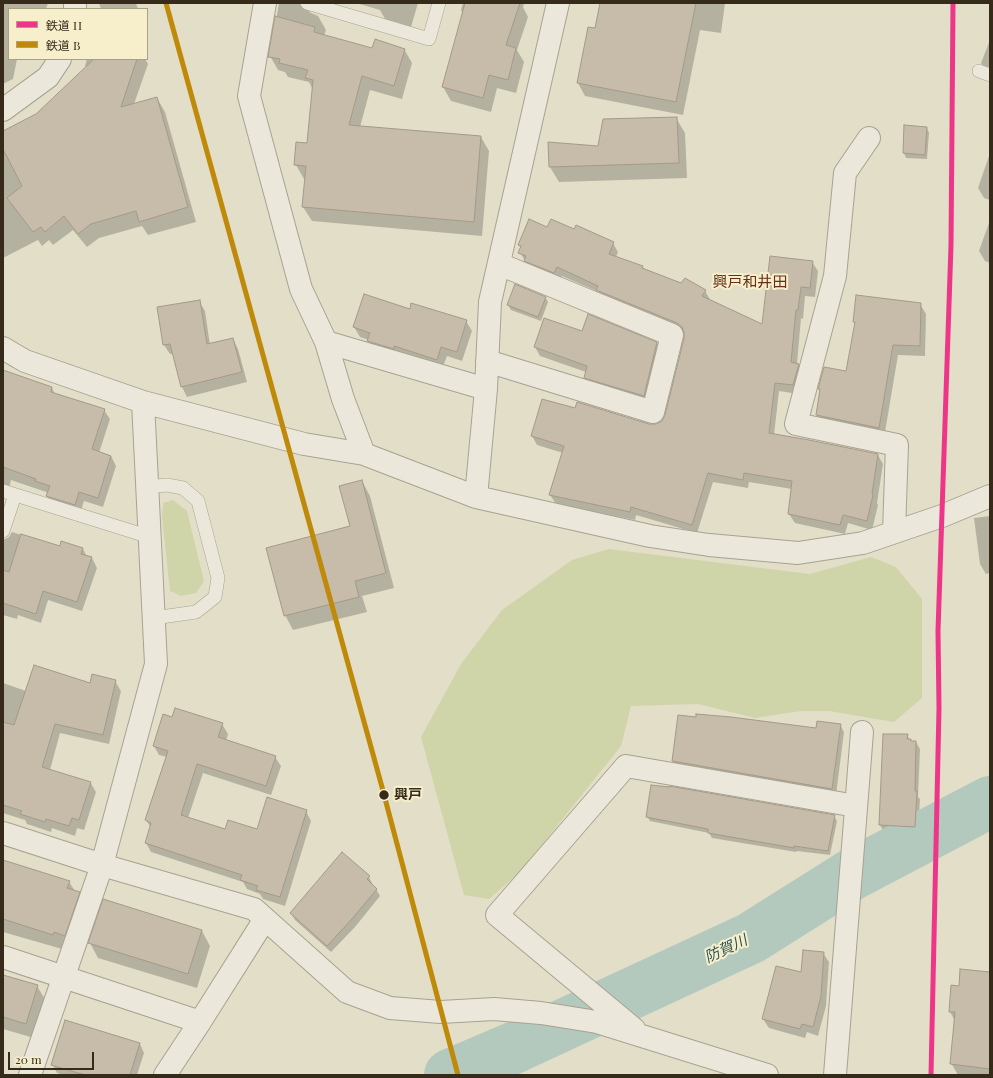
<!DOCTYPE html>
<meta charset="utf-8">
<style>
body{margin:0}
#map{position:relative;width:993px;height:1078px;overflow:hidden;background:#e3dec8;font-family:"Playfair Display","Noto Sans JP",serif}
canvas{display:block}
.frame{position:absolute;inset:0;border:4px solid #362b1b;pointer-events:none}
.legend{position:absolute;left:8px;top:8px;width:140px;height:52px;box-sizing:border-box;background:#f7efcc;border:1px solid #aaa185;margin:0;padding:5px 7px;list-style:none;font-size:12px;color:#362b1b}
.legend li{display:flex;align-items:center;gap:8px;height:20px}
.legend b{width:20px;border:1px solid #aaa185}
.scale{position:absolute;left:8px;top:1052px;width:86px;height:18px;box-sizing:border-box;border:2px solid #362b1b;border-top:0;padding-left:5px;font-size:12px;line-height:14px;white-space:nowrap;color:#362b1b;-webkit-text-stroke:3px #f7efcc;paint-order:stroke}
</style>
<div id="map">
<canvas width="993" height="1078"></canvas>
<div class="frame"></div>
<ul class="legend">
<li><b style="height:5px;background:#ee3689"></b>鉄道 H</li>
<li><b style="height:5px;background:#bf8a0a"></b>鉄道 B</li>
</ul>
<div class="scale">20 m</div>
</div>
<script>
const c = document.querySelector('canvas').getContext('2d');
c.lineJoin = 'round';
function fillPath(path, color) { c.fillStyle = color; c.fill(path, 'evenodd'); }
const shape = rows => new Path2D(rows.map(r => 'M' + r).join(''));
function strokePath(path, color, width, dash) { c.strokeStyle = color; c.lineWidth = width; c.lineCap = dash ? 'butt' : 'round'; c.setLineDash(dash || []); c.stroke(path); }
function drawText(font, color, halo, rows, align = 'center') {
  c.font = font + ' "Playfair Display","Noto Sans JP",serif'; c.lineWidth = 4; c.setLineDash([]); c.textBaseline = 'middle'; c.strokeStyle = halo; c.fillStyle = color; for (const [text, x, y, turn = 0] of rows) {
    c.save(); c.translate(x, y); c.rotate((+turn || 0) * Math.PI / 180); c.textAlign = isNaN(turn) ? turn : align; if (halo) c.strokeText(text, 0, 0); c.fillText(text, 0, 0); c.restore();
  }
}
const green = shape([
 [173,500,187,511,204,581,196,593,181,596,170,591,162,516,163,503],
 [609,549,810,574,871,557,896,567,922,599,922,698,894,722,829,711,801,711,755,718,698,704,631,706,621,746,521,871,489,899,464,895,421,737,461,664,502,610,572,560]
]);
const shadow = shape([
 [3,3,48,3,46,9,9,9,9,59,17,59,13,79,3,84],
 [99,3,136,3,138,9,101,9],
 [279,3,333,3,330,13,314,9,309,12,318,16,326,30,324,36,373,50,404,49,412,63,402,99,370,90,360,127,481,137,489,151,482,236,312,221,303,207,306,179,304,179,296,165,308,144,313,90,309,82,288,77,285,72,278,70,270,56],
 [356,3,418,3,411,27,385,19,380,10],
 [463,3,524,3,523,7,528,17,517,50,524,62,516,93,497,88,491,112,451,101,443,87,463,14,461,10],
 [601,3,725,3,721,33,700,30,683,115,585,96,578,83,595,29],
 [990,40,990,74,987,73,981,63],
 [87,59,145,59,148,64,134,104,157,98,165,112,196,222,148,235,142,226,99,238,87,247,73,230,53,245,49,240,42,246,38,240,3,258,3,131,16,135,86,68,85,66],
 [676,118,685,133,687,178,559,182,550,167,549,143,599,147],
 [905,126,927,128,929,133,927,159,906,158,904,153],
 [990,153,990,200,984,198,978,188],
 [990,220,990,263,985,261,979,251],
 [548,229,575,230,613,243,618,252,616,257,643,267,644,269,682,284,705,291,711,301,763,325,812,262,818,271,815,297,805,296,803,319,801,318,797,364,798,364,804,374,798,394,779,391,774,435,878,455,883,464,877,503,878,505,872,530,848,523,845,534,795,523,789,514,792,489,749,482,748,488,713,482,697,533,636,515,635,520,556,504,550,495,563,453,537,445,532,436,575,410,649,425,656,425,662,422,666,415,685,334,603,300,599,292,562,276,560,282,530,270,520,252,521,249,519,245],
 [545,297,548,302,541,321,511,310,508,305],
 [199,301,205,311,210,345,233,339,238,349,247,382,187,397,182,387,174,354,170,354,164,345],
 [920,304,926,314,925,356,898,355,884,438,822,425,817,415,821,391,819,389,846,372,856,324,854,321],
 [466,321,472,331,462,361,447,356,442,369,374,351,369,340,360,337,354,327],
 [583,332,657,343,662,352,649,405,590,387,585,378,586,372,540,356,535,347],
 [3,370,52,388,55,394,104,410,110,419,99,453,111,456,116,466,103,507,84,501,80,514,53,505,47,496,49,493,11,480,8,493,3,494],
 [362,481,370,496,394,588,362,596,367,612,293,630,285,615,351,527],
 [990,516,990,573,986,574,980,564,974,518],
 [12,532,60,547,83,549,87,557,92,558,97,568,82,611,48,600,41,623,18,615,17,619,3,615,3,540,9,537],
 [115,681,121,691,109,744,60,733,50,770,90,782,96,792,84,830,77,828,75,836,52,828,51,832,27,824,25,820,3,813,3,683,26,691],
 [173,719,222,724,228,734,226,741,275,757,281,766,271,795,203,773,188,818,226,830,257,830,306,811,311,821,285,906,263,899,260,894,247,889,243,882,151,852,146,843,151,828,146,820,167,757,159,755,154,746],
 [840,725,844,732,836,795,677,768,673,761],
 [907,735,911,742,916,742,920,749,918,797,920,799,918,834,884,832,880,825],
 [647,816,834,816,837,821,830,855,797,851,796,852,712,838,709,833,650,821],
 [3,861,69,882,75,891,79,893,87,908,62,949,3,932],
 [369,877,372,883,371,885,376,889,380,896,355,927,331,952,295,920,291,913],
 [202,931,210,946,197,988,98,958,90,943],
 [823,953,829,962,826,1006,818,1036,807,1032,805,1038,769,1028,763,1019,802,974],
 [990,973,990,1075,958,1075,951,1063,955,1021,950,1012,960,987],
 [3,976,37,986,46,1001,34,1038,3,1029],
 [140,1044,144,1053,137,1075,59,1075,59,1073,57,1073,52,1064]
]);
const river = shape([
 [450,1075,518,1046,751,938,851,875,990,802]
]);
const building = shape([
 [465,3,520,3,506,45,516,48,508,80,489,75,483,98,442,87,465,3],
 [600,3,696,3,676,102,577,83,588,27,595,28,600,3],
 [275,16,315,27,314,32,372,48,375,39,405,49,394,86,362,76,349,125,481,136,474,222,302,207,306,166,294,165,296,142,307,143,313,80,305,78,308,70,279,63,280,59,268,57,275,16],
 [94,59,137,59,121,107,157,97,188,207,139,222,136,211,91,224,78,234,64,216,45,232,41,227,33,232,7,198,22,186,3,149,3,131,36,114,94,59],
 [677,117,679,163,549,167,548,142,598,146,603,119,677,117],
 [904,125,927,127,925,155,903,153,904,125],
 [529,219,547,227,551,219,574,229,576,225,614,242,609,254,643,266,642,268,681,283,685,278,706,290,702,296,762,324,770,256,813,261,810,288,801,287,798,310,796,310,791,362,799,364,793,385,775,383,769,433,809,440,878,454,872,494,873,495,867,521,843,515,840,525,788,514,792,481,744,473,743,480,708,473,692,525,631,507,630,512,549,495,564,446,531,436,542,399,575,408,577,402,649,424,656,424,662,421,665,415,684,338,684,332,682,327,677,323,596,290,598,286,557,267,554,273,524,261,526,256,518,253,521,246,518,245,529,219],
 [515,284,546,297,538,317,507,305,515,284],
 [364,294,410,309,411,303,467,320,457,352,441,347,437,360,394,346,394,349,367,341,370,333,353,327,364,294],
 [856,295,921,303,920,346,893,345,879,428,816,415,820,389,818,389,824,367,846,371,855,322,853,322,856,295],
 [200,300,207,344,233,338,242,372,181,387,170,344,163,345,157,307,200,300],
 [588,314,657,342,644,396,584,378,587,366,534,347,544,318,582,331,588,314],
 [3,370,52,387,51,392,105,409,92,449,111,456,98,498,79,492,75,505,46,496,50,486,35,481,36,479,3,467,3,370],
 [362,480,386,573,355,581,359,597,284,616,266,548,350,526,339,486,362,480],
 [21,534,60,546,61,541,83,548,81,554,92,557,77,602,43,591,36,614,3,603,3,570,9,572,21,534],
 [34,665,90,683,92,674,116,680,103,735,55,724,42,767,91,782,79,820,72,818,69,826,46,819,45,822,20,814,22,811,3,805,3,722,14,725,34,665],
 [175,708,223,723,218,737,276,756,266,786,197,764,181,815,225,829,228,820,257,829,267,797,307,810,280,897,256,890,258,886,240,880,242,875,145,843,151,823,145,820,168,751,153,746,163,714,172,717,175,708],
 [696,714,731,717,816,728,817,721,841,724,832,789,672,761,678,715,696,717,696,714],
 [883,734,908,734,907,739,911,739,911,741,916,741,915,791,917,791,915,827,879,825,883,734],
 [651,785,669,787,669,786,835,815,828,851,794,846,794,848,708,833,708,829,646,817,651,785],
 [342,852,370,876,367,879,377,889,351,920,327,946,290,913,342,852],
 [3,860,70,881,67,888,80,892,65,936,54,932,53,935,3,919,3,860],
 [103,899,202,930,188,974,88,943,103,899],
 [803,950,824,952,821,996,813,1027,802,1024,800,1029,762,1019,776,966,801,972,803,950],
 [960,969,990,972,990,1069,950,1064,955,1012,949,1012,951,985,959,986,960,969],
 [3,975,38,985,26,1024,3,1017,3,975],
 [65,1020,140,1043,130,1075,85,1075,51,1065,65,1020]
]);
const lane = shape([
 [307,3,429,39,439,3],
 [979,71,990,75],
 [147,487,167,485,183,488,198,501,218,578,215,597,196,612,154,618],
 [3,491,150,537],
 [3,531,15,495]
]);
const street = shape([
 [265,3,249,96,301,289,326,342,343,399,364,454],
 [75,9,75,3],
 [3,110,48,77,60,59],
 [869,138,845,173,835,276,796,424,897,445,894,532],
 [326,342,486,389],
 [3,348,25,361,143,402,304,444,364,454,476,497,650,536,709,545,798,553,863,543,942,516,990,496],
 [487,361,653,412,672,335,499,264],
 [476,497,486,389,490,302,558,3],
 [3,833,102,865,254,909,347,992,390,1008,441,1012,494,1009,541,1013,597,1022,767,1075],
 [3,957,200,1022],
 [634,1029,497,915,626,766,856,806],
 [30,1075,102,865,156,664,143,402],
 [165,1075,200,1022,265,919],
 [835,1075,862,732]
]);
const rail1 = shape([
 [931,1075,939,708,938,631,951,245,953,3]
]);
const rail2 = shape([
 [166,3,382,787,458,1075]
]);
const markers = [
 [384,795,5.5,"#362b1b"]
];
const stopNames = [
 ["興戸",394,795]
];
const neighbourhoodNames = [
 ["興戸和井田",750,282]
];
const waterNames = [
 ["防賀川",726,949,-25]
];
fillPath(green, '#d0d5a9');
fillPath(shadow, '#0003');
strokePath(river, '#b4c9be', 52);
fillPath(building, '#c7bca9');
strokePath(building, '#a39988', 1);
strokePath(lane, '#a8a292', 14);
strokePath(street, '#a8a292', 24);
strokePath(lane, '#ebe7da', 13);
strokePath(street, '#ebe7da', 22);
strokePath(rail1, '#ee3689', 5);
strokePath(rail2, '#bf8a0a', 5);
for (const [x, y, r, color] of markers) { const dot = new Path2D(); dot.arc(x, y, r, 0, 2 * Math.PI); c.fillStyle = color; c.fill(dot); strokePath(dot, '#f7efcc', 1.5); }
drawText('bold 14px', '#362b1b', '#f7efcc', stopNames, 'left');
drawText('15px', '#643018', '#f7efcc', neighbourhoodNames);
drawText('italic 15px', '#295456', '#f7efcc', waterNames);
</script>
